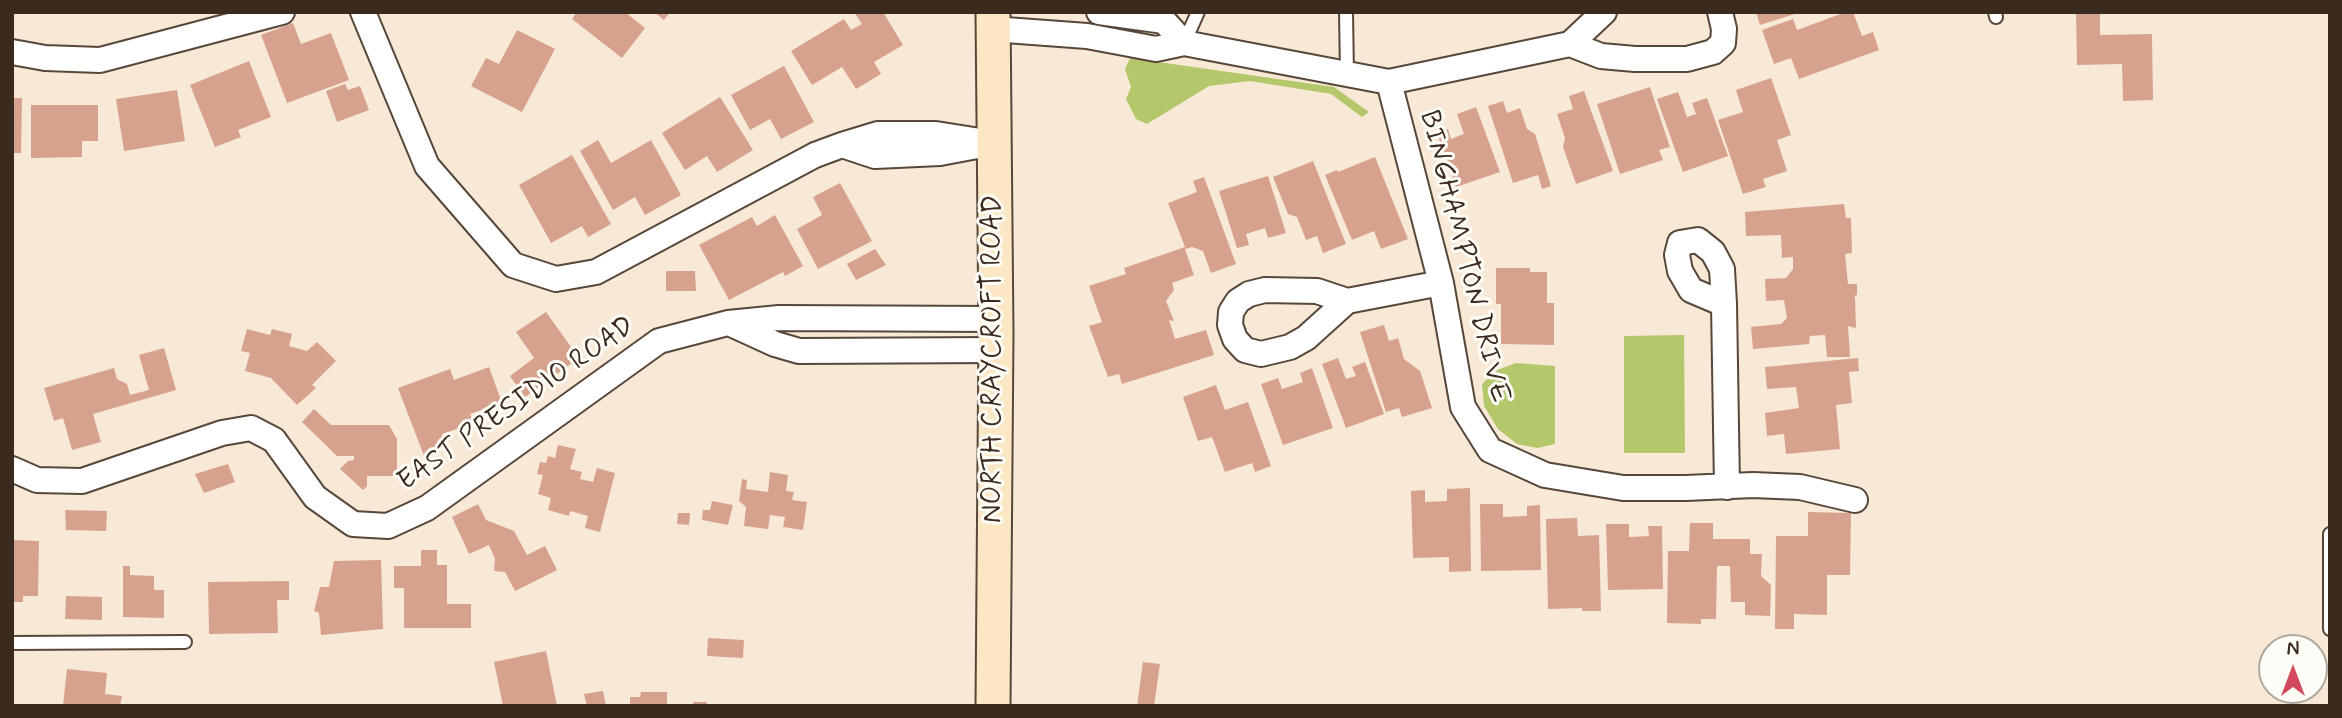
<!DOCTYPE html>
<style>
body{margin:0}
#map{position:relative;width:2342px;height:718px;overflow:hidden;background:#f8e9d6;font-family:Mynerve,sans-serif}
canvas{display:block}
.frame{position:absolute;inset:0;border:14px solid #3b2a1e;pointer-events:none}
.north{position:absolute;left:2258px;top:634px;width:70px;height:70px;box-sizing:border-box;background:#fdfcf7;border:2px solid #afa8a0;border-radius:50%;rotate:0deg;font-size:19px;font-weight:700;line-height:28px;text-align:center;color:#3b2a1e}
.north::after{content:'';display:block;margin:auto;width:24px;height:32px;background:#d1495b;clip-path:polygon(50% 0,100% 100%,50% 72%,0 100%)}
</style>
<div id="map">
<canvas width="2342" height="718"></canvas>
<div class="frame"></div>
<div class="north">N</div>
</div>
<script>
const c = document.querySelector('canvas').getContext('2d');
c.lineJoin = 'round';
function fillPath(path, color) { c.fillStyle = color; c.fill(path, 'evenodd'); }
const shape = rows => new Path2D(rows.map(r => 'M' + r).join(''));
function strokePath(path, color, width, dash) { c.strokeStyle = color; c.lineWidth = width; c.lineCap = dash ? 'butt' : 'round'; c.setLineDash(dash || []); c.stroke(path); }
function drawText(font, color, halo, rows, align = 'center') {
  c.font = font + ' Mynerve,sans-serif'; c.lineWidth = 6; c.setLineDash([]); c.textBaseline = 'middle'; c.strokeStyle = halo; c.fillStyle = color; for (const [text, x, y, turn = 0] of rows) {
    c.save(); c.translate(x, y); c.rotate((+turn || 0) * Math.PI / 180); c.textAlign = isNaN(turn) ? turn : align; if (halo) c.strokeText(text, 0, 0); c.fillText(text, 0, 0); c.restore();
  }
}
const green = shape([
 [1130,58,1334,87,1369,112,1362,117,1331,94,1250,81,1209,86,1147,124,1136,119,1126,99,1131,87,1125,69],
 [1684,335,1685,453,1624,453,1624,336],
 [1516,363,1555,366,1555,444,1537,448,1517,444,1498,429,1484,406,1482,384,1497,370]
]);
const building = shape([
 [577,12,625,12,645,28,622,58,572,19],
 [654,12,670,12,664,20],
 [854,12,883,12,903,45,874,62,881,74,856,89,842,67,812,85,791,51,844,19,851,30,862,24],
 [1756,12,1798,12,1798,13,1760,25],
 [1846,12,1853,12,1862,36,1873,32,1879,50,1799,79,1791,58,1774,64,1762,30,1793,19,1797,30],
 [2076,12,2100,12,2100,35,2152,34,2153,100,2123,101,2122,64,2077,65],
 [293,23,301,44,331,33,349,80,287,103,261,35],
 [517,30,555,49,522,112,471,86,486,58,499,64],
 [249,61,271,117,238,130,241,137,215,147,190,85],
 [784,66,814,122,781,139,770,119,750,130,731,95],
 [1771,78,1791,135,1777,140,1787,171,1763,179,1766,187,1743,194,1718,120,1743,112,1736,90],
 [345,84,348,90,360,86,369,110,337,122,326,91],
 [1650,87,1670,147,1659,150,1663,160,1620,174,1597,104],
 [177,90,185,141,124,151,116,99],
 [1584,91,1613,171,1576,184,1563,147,1565,138,1557,114,1573,109,1569,96],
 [1678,92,1687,117,1696,114,1692,103,1707,98,1728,156,1683,172,1657,99],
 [720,97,753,150,717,172,707,156,685,170,662,133],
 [12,98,22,98,21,153,12,153],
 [1503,101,1507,113,1520,108,1527,129,1535,134,1551,186,1542,189,1538,175,1513,183,1488,106],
 [31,105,98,105,98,141,82,141,82,157,31,158],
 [1476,107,1500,172,1456,187,1437,133,1448,129,1451,139,1464,134,1457,114],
 [598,140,611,163,651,140,681,195,645,215,635,197,613,210,580,151],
 [572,155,611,224,588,237,582,226,551,243,519,185],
 [1375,157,1408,239,1381,249,1374,231,1352,240,1325,175,1337,170,1338,172],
 [1313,161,1346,244,1323,253,1317,236,1306,240,1297,217,1288,214,1273,177],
 [1268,176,1286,233,1268,238,1265,228,1246,234,1249,245,1237,248,1219,191],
 [1204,177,1236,264,1211,273,1203,251,1192,247,1185,249,1194,275,1172,283,1174,290,1166,301,1174,321,1169,320,1175,339,1206,330,1214,355,1122,384,1119,374,1108,377,1089,326,1102,322,1089,286,1126,274,1124,268,1185,247,1168,203,1197,192,1193,181],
 [840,183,872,241,818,269,797,229,822,215,813,197],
 [1844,204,1846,218,1851,218,1852,253,1845,254,1848,284,1857,284,1857,295,1854,296,1855,298,1856,328,1848,326,1850,357,1827,357,1825,335,1810,336,1809,344,1753,349,1751,327,1781,324,1787,318,1784,300,1766,301,1765,279,1786,278,1793,269,1793,257,1782,258,1781,235,1746,236,1745,212],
 [775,215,803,266,785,276,783,272,729,300,699,245,752,217,757,226],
 [875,249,886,265,856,280,847,264],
 [1496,268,1530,268,1530,272,1547,272,1547,303,1554,303,1554,345,1501,344,1501,304,1496,304],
 [666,271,695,271,696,291,666,291],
 [546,312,579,358,525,397,510,376,534,358,516,332],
 [1384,325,1389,341,1398,338,1404,359,1420,371,1432,408,1402,417,1399,408,1386,412,1360,332],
 [247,329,270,335,272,329,292,334,289,346,307,351,317,342,336,361,312,385,316,388,297,405,271,378,245,371,250,353,241,351],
 [164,348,176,390,93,414,101,442,72,450,63,418,54,421,44,388,114,368,117,379,127,384,130,395,149,390,139,355],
 [1338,358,1346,379,1356,376,1352,367,1365,362,1384,414,1346,428,1322,364],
 [1858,358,1859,371,1849,372,1852,403,1836,405,1840,449,1786,454,1784,434,1767,436,1765,413,1799,408,1796,387,1767,389,1765,367],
 [489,367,502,403,470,414,474,423,442,434,447,447,424,456,398,388,450,369,454,380],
 [1312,368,1333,428,1283,445,1261,384,1278,378,1282,389,1303,382,1300,373],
 [1216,385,1225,410,1248,402,1271,466,1255,472,1252,463,1225,472,1212,437,1198,441,1183,397],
 [314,409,331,425,389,425,397,439,397,476,367,476,367,486,363,490,340,469,348,461,354,460,354,456,337,456,302,422],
 [558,445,576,449,570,469,582,472,580,479,593,482,597,468,615,473,600,532,585,528,588,516,570,511,569,516,548,510,551,498,538,494,543,475,537,474,540,462,546,463,548,456,555,458],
 [228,464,235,482,204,493,195,474],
 [770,472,788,475,786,491,794,492,792,500,807,502,803,530,783,527,785,517,770,515,768,529,744,526,746,507,739,501,742,479,747,480,746,489,768,492],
 [1470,488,1471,571,1449,572,1449,557,1413,558,1411,491,1425,490,1425,502,1447,501,1447,489],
 [712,501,733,505,728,525,702,520,703,510,710,510],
 [478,504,486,520,514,531,527,555,545,546,557,570,515,591,505,572,494,571,495,559,489,545,469,554,452,517],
 [1480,504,1503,504,1503,517,1527,516,1527,506,1540,505,1541,570,1481,571],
 [65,510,107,511,106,531,66,530],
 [1808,512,1851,513,1850,575,1827,575,1827,615,1794,614,1794,629,1775,629,1776,536,1808,536],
 [678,513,690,513,689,525,677,524],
 [1577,518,1578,536,1599,535,1601,611,1582,611,1582,608,1548,609,1546,519],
 [1690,523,1713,523,1713,539,1750,539,1750,554,1762,554,1761,576,1771,585,1770,616,1745,615,1745,602,1731,602,1730,566,1717,566,1716,619,1701,619,1701,624,1667,623,1668,551,1689,551],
 [1606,524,1629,524,1629,537,1649,536,1648,526,1662,526,1663,589,1608,590],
 [12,540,39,541,38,596,23,596,23,602,12,602],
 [421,550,437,550,437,565,447,565,447,604,471,604,471,628,404,628,404,588,394,588,394,566,421,566],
 [381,560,383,629,321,635,319,613,314,611,320,587,329,587,334,561],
 [123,566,130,566,130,575,154,576,154,590,164,590,164,618,123,617],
 [289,581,289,600,277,600,278,633,209,634,208,582],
 [66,596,102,597,102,620,65,619],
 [708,638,744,640,743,658,707,656],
 [546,651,557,706,503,706,494,662],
 [1143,662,1160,664,1154,706,1137,706],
 [67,669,107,673,105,694,122,696,120,706,63,706],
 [603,691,606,706,587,706,584,694],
 [641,692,667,692,667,706,630,706,630,697,640,697],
 [693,702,707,702,707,706,693,706]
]);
const service = shape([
 [1346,12,1347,74],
 [1995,12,1996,17],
 [1184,43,1198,12],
 [2330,534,2330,629],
 [12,643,185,642]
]);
const minor = shape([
 [363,12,427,166,513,265,556,279,596,272,815,155,842,145],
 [992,29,1087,36,1156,49,1184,43,1164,21,1099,12],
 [1184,43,1389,82,1570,44,1601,56,1635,59,1687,59,1713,52,1723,43,1724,29,1720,12],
 [1570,44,1604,12],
 [12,52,45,58,100,60,282,12],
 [1389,82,1441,283,1463,407,1490,450,1545,475,1623,488,1686,488,1753,485,1800,487,1855,500],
 [878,134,936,134,993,143,940,153,875,156,842,145,878,134],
 [1265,290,1317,291,1347,301,1306,338,1290,347,1261,354,1245,350,1235,339,1230,325,1231,312,1238,301,1249,294,1265,290],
 [1347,301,1441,283],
 [1724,304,1691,290,1680,271,1677,255,1680,243,1698,240,1713,252,1722,269,1724,304,1727,487],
 [729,323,775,344,799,351,996,350],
 [12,469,37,480,82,481,222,433,251,428,274,440,315,497,353,524,388,526,427,508,659,341,728,323,779,318,995,319]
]);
const secondary = shape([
 [993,12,996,334,993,706]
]);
const streetNames = [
 ["BINGHAMPTON DRIVE",1463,257,76],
 ["NORTH CRAYCROFT ROAD",994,359,-90],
 ["EAST PRESIDIO ROAD",517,405,-35]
];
fillPath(green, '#b4c76a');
fillPath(building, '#d7a28d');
strokePath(service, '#57473a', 16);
strokePath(minor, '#57473a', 28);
strokePath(secondary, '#57473a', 37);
strokePath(service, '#fff', 12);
strokePath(minor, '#fff', 24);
strokePath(secondary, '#fbe7c3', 33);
drawText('28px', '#3b2a1e', '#fdfcf7', streetNames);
</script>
